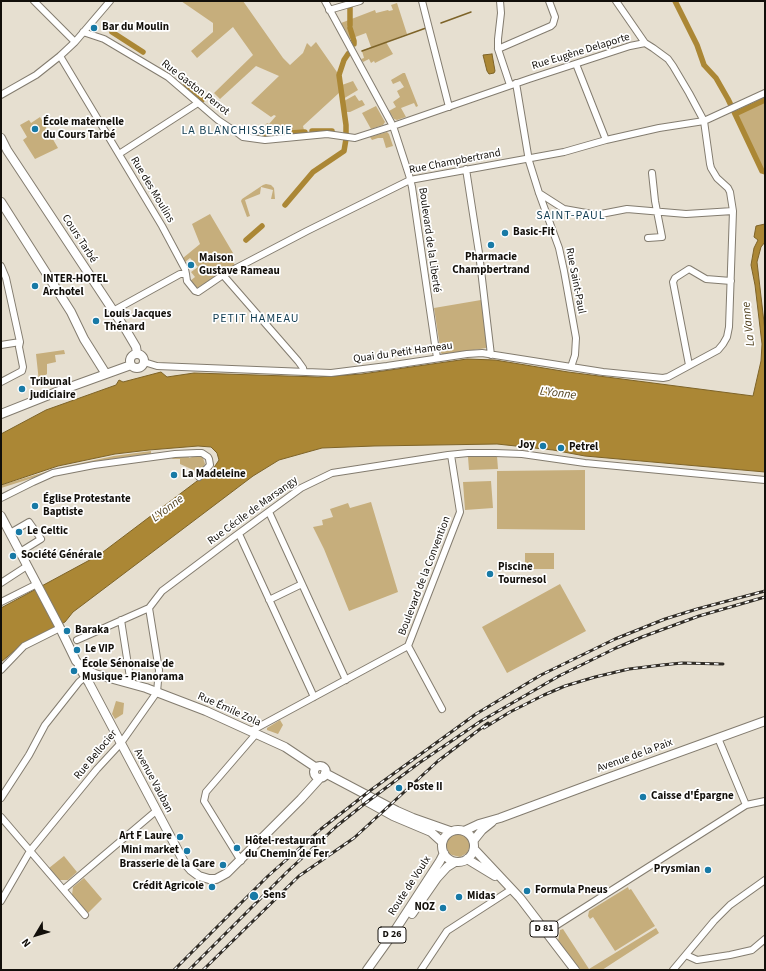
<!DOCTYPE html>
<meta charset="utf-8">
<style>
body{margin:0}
#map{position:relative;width:766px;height:971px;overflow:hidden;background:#e6dfd0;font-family:"Source Sans 3",sans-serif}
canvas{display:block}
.frame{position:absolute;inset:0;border:2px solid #120f0a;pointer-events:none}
.north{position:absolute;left:16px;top:915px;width:40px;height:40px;-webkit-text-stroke:3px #fff;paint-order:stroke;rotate:232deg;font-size:11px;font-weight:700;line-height:16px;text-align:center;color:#120f0a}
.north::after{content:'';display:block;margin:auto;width:14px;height:18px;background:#120f0a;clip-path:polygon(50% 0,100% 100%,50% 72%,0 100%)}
</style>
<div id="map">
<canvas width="766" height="971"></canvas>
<div class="frame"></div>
<div class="north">N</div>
</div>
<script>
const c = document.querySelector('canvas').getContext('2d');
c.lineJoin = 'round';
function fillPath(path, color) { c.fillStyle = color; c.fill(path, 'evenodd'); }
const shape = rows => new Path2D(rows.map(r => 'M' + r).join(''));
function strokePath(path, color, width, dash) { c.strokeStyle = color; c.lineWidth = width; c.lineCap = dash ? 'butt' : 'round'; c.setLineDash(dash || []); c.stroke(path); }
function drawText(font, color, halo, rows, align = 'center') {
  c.font = font + ' "Source Sans 3",sans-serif'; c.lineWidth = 3.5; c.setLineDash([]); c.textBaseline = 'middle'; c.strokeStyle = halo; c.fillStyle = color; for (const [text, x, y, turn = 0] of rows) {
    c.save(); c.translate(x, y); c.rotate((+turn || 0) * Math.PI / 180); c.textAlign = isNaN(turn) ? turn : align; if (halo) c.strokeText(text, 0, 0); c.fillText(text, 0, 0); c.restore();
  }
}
const green = shape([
 [181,1,243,1,283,58,290,65,303,53,307,43,311,47,316,42,339,75,340,92,303,126,304,130,282,132,282,128,266,129,266,134,262,134,260,137,256,137,267,123,269,124,276,116,274,115,271,117,251,103,279,76,256,66,220,99,214,93,253,55,233,27,197,58,191,51,213,32,213,23],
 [397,3,407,34,386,42,393,54,375,63,374,61,371,63,369,59,363,62,361,59,364,58,362,51,371,47,366,33,350,39,341,23,375,10,376,13,388,10,389,11,393,10,391,5],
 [403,73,405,73,418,106,416,107,414,103,401,108,406,117,397,120,394,119,389,111,396,107,393,102,400,97,397,91,404,87,400,81,393,84,391,80],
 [353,81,358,90,343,99,342,85],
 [355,95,359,101,362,100,365,105,350,112,346,112,344,101],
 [765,98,765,171,762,169,754,154,736,111],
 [376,106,385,122,383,125,371,129,362,113],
 [40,117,58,148,35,159,23,140,27,137,20,125,29,120,31,123],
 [387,132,389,134,393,146,386,148,383,138,378,138,372,140,370,137],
 [266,184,271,185,274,188,275,199,271,199,273,190,261,187,260,194,245,200,250,216,247,217,241,201,242,199,263,185],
 [210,214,233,253,232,255,235,260,233,262,235,265,197,288,190,281,195,277,191,272,198,267,190,258,185,262,183,258,200,244,192,224],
 [481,300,488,347,486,348,443,355,441,353,434,308],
 [64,350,65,354,55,355,56,362,47,364,47,374,41,378,41,380,39,382,36,354],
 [151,451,151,454,93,462,55,471,1,488,1,485,62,467,114,456],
 [188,455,189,458,192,457,192,455,201,456,203,458,205,464,202,470,198,472,180,464,180,459,173,459,171,458,173,457],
 [486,456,497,456,498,469,469,470,468,457],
 [585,470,585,530,497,529,497,471],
 [491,481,493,508,465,510,463,482],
 [371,502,398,592,349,611,324,549,313,527,323,525,322,520,333,517,330,509,348,503,350,508],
 [525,553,554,553,554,569,525,569],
 [560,584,586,631,507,673,482,627],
 [116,701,124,703,123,714,115,719,112,714],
 [280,720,283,725,278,734,267,730,267,728],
 [458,833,465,836,468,839,470,846,467,853,460,857,452,855,449,853,446,846,448,839,454,834],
 [64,856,77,872,68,880,59,880,49,868],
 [84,878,102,899,88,913,72,895,73,887],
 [628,887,629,890,631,889,655,926,615,951,593,917,590,919,588,916,589,911],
 [656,928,659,933,602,970,581,970,558,941,560,930,563,929,589,969]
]);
const water = shape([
 [492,54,495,71,494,73,489,74,487,71,483,55,492,54],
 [765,224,765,242,761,247,757,262,765,331,765,472,585,456,553,450,497,444,374,446,322,448,279,460,253,476,85,603,73,612,65,622,20,646,1,662,1,608,99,555,213,469,219,460,217,453,211,447,198,446,149,450,115,454,58,466,1,485,1,434,46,410,116,385,119,380,123,382,161,372,167,377,194,373,318,377,362,374,467,359,495,360,568,372,753,396,761,361,762,344,755,285,751,265,754,248,758,240,754,237,756,226,765,224]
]);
const stream = shape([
 [441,23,471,12],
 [362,51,426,28]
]);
const canal = shape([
 [675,1,697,45,704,65,716,78,728,99,762,171,765,172],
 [350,25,350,7],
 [350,28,354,41,354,44],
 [112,32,143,52],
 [186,84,202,100],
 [735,114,765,100],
 [312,131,332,131],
 [346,133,346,125,339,75,344,60,348,54],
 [261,135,305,132],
 [285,205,313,172,344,151,346,139],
 [246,240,262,226]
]);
const minor = shape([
 [34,1,75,42],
 [325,1,393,126,409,175,412,187,437,358],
 [422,1,449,107],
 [500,1,501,13,498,39,498,49,510,85],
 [616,1,645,43],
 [329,10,360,1],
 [83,32,104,39,168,77,218,120,239,134,243,137,265,140,327,134,355,138,396,125,529,79,630,46,645,43,653,48,668,59,673,66,689,93,704,121,710,164,711,168,717,178,728,188,730,192,733,211,729,327,727,337,723,344,718,350,668,377,663,378,603,372,482,353,467,354,387,366,331,373,157,366,144,362],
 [498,49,551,26,553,24,555,17,549,1],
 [60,56,162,226,185,269,186,274],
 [576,64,606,140],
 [516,83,529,161,539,193,559,248,564,271,576,338,575,355,571,367],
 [1,95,36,75,60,56,75,42,110,1],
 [119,154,198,103],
 [466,169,479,253,491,355],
 [539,193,564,209,592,214,601,214,627,209,686,214,733,211],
 [648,238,662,237,655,201,652,173],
 [1,266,6,278,20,342,19,347,23,367,22,371,1,382],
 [223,275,298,361,303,368,304,372],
 [113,311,180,274,186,274,187,281,195,291,198,292,223,275,307,231,410,180,564,152,606,140,659,128,704,121,765,93],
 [1,345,20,342],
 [689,365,673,282,675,278,689,269,706,279,731,281],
 [1,498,33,482,53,473,94,465,175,454,197,453,202,453,208,457,209,459,210,465,199,477],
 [269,512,346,680],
 [10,533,29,522,41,539,20,552],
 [239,534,314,697],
 [1,583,27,566],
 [269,600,302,584],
 [1,602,37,584],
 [121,620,131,684],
 [77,640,149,608,162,591,234,537,301,488,332,473,448,455,468,453,495,453,522,454,585,463,765,480],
 [408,646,442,709],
 [1,670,24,646,60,628],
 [251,731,408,646,460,512,451,455],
 [718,738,746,805],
 [1,798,29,755,45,725,79,682,85,677],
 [1,817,85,915],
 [241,861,204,801,206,792,256,734],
 [64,889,156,811],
 [1,901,30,851,97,769,121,743,157,692,159,670,149,608],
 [546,932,746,805,765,801],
 [686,955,697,960,730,955,752,950,765,939],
 [421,970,447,931,512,889],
 [673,970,714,921,730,905,765,880]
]);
const major = shape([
 [1,138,7,150,126,330,136,347,137,353],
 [1,202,71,312,84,339,106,374],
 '130 361a7 7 0 1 1 14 0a7 7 0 1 1-14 0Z',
 [1,414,59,391,131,365],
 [1,516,59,626,76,661,84,669,95,674,146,688,206,711,285,747,315,767],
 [79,667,89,683,184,862,191,870,199,876,209,879,216,879,227,873,301,799,320,778],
 '314 772a6 6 0 1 1 12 0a6 6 0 1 1-12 0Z',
 [325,773,397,811,413,818,450,831],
 [366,801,393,816,431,832,442,842],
 '442 846a16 16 0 1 1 32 0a16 16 0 1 1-32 0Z',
 [464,831,479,824,500,818,605,779,765,721],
 [474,840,482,830,492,822],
 [474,849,520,898,575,970],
 [467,859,495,876],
 [412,914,437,878,447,867,455,862],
 [367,970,392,935,440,861,444,853]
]);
const rail = shape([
 [484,728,510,712,544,695,565,686,595,677,629,669,662,665,682,663,723,664],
 [174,970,268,876,321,829,371,790,476,714,541,675,615,639,665,619,697,609,765,591],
 [189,970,288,871,338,825,363,805,419,763,481,721,559,676,616,648,642,637,699,616,765,597],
 [203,970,299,876,354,838,438,761,488,723]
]);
const markers = [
 [94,28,4,"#187aa6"],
 [35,129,4,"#187aa6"],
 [505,233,4,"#187aa6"],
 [491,245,4,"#187aa6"],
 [191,265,4,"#187aa6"],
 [35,286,4,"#187aa6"],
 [96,321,4,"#187aa6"],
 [22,389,4,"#187aa6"],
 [543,446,4,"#187aa6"],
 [561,448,4,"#187aa6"],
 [174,475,4,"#187aa6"],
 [35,506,4,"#187aa6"],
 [19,532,4,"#187aa6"],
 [13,556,4,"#187aa6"],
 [490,574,4,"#187aa6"],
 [67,631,4,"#187aa6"],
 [77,650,4,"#187aa6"],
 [74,671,4,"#187aa6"],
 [399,788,4,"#187aa6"],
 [643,797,4,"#187aa6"],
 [180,837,4,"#187aa6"],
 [237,848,4,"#187aa6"],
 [187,851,4,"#187aa6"],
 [223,865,4,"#187aa6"],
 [708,870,4,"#187aa6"],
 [212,887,4,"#187aa6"],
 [527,891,4,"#187aa6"],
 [254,896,5,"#187aa6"],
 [459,897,4,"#187aa6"],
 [443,908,4,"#187aa6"]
];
const shields = [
 [544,929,28],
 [392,935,28]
];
const shieldNames = [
 ["D 81",544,929],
 ["D 26",392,935]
];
const poiNames = [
 ["Bar du Moulin",102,28],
 ["École maternelle",43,123],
 ["du Cours Tarbé",43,136],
 ["Basic-Fit",513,233],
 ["Pharmacie",491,258,"center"],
 ["Champbertrand",491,271,"center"],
 ["Maison",199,259],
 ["Gustave Rameau",199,272],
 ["INTER-HOTEL",43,280],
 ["Archotel",43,293],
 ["Louis Jacques",104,315],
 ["Thénard",104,328],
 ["Tribunal",30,383],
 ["judiciaire",30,396],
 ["Joy",535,446,"right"],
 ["Petrel",569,448],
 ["La Madeleine",182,475],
 ["Église Protestante",43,500],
 ["Baptiste",43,513],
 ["Le Celtic",27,532],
 ["Société Générale",21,556],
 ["Piscine",498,568],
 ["Tournesol",498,581],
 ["Baraka",75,631],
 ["Le VIP",85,650],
 ["École Sénonaise de",82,665],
 ["Musique - Pianorama",82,678],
 ["Poste II",407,788],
 ["Caisse d'Épargne",651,797],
 ["Art F Laure",172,837,"right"],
 ["Hôtel-restaurant",245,842],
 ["du Chemin de Fer",245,855],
 ["Mini market",179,851,"right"],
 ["Brasserie de la Gare",215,865,"right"],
 ["Prysmian",700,870,"right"],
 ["Crédit Agricole",204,887,"right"],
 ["Formula Pneus",535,891],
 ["Sens",263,896],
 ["Midas",467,897],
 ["NOZ",435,908,"right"]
];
const streetNames = [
 ["Rue Eugène Delaporte",581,52,-17],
 ["Rue Gaston Perrot",195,88,38],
 ["Rue Champbertrand",455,162,-11],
 ["Rue des Moulins",152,190,59],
 ["Cours Tarbé",79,239,57],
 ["Boulevard de la Liberté",429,240,82],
 ["Rue Saint-Paul",575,281,79],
 ["Quai du Petit Hameau",403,353,-8],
 ["Rue Cécile de Marsangy",253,511,-36],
 ["Boulevard de la Convention",425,576,-69],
 ["Rue Émile Zola",229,710,24],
 ["Rue Bellocier",96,755,-50],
 ["Avenue de la Paix",635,756,-20],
 ["Avenue Vauban",153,781,62],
 ["Route de Voulx",410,886,-57]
];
const neighbourhoodNames = [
 ["LA BLANCHISSERIE",237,131],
 ["SAINT-PAUL",571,216],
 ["PETIT HAMEAU",256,319]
];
const waterNames = [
 ["La Vanne",749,324,-96],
 ["L'Yonne",558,394,7],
 ["L'Yonne",168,509,-37]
];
fillPath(green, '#c6ae7c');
fillPath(water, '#ab8735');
strokePath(water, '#7d6328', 1);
strokePath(stream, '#7d6328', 1.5);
strokePath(canal, '#ab8735', 5.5);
strokePath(minor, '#837c6f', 8);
strokePath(major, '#837c6f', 10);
strokePath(minor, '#fff', 6);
strokePath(major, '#fff', 8);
strokePath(rail, '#2f2b25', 3);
strokePath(rail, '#fff', 1.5, [4.5]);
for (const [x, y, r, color] of markers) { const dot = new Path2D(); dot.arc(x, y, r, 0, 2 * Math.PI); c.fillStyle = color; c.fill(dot); strokePath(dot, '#fff', 1.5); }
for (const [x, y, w] of shields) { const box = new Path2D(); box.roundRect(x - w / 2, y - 8, w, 16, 3); c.fillStyle = '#fff'; c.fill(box); strokePath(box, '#120f0a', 1); }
drawText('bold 10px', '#120f0a', null, shieldNames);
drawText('bold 11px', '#120f0a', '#fff', poiNames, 'left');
drawText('11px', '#120f0a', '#fff', streetNames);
c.letterSpacing = '1px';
drawText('12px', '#103c51', '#fff', neighbourhoodNames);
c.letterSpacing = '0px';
drawText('italic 12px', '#52421f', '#fff', waterNames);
</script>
